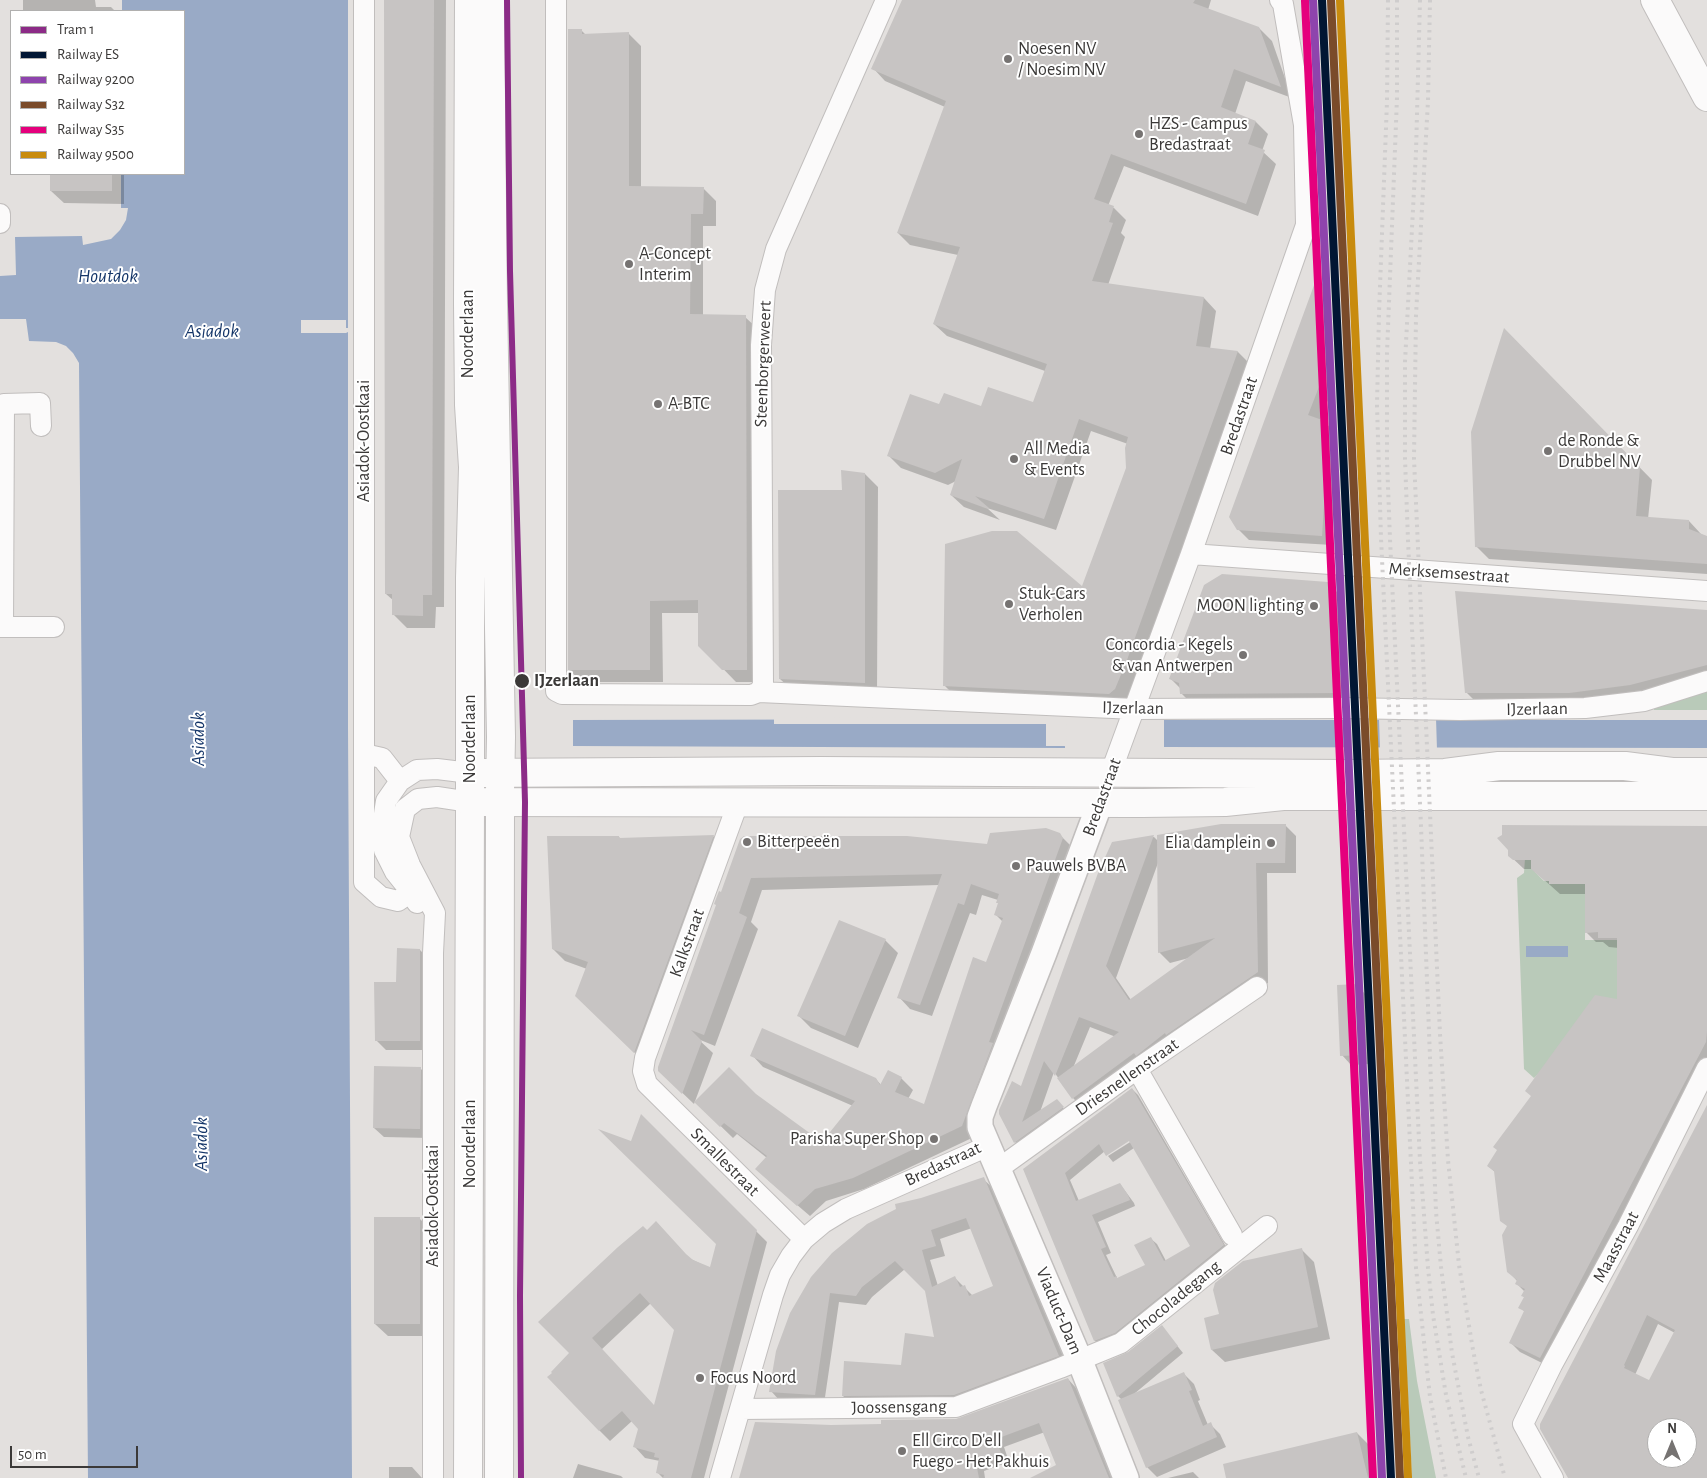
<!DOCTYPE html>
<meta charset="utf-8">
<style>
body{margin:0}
#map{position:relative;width:1707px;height:1478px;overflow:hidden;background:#e3e0de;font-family:"Alegreya Sans",sans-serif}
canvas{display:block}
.legend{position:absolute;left:10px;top:10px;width:175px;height:165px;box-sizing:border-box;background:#fff;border:1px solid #b1b0af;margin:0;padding:6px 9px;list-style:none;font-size:15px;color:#3b3938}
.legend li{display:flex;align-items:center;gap:10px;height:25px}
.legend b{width:25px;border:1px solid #b1b0af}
.north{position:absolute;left:1647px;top:1418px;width:50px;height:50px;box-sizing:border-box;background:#fff;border:1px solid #b1b0af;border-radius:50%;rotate:0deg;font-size:14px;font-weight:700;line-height:20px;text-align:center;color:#3b3938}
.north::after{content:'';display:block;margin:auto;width:18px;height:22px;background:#767372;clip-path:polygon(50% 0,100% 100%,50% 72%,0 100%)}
.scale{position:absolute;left:10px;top:1446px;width:128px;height:22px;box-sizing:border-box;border:2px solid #3b3938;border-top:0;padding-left:6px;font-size:15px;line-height:18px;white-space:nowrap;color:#3b3938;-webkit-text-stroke:4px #fff;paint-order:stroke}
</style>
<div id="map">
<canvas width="1707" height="1478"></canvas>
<ul class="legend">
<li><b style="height:6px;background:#8c2b87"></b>Tram 1</li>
<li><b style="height:6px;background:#011633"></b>Railway ES</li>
<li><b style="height:6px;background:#8e44ad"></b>Railway 9200</li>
<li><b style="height:6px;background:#7a4b2a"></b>Railway S32</li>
<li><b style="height:6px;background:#e5007d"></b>Railway S35</li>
<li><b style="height:6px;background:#c88b0e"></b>Railway 9500</li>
</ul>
<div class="north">N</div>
<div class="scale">50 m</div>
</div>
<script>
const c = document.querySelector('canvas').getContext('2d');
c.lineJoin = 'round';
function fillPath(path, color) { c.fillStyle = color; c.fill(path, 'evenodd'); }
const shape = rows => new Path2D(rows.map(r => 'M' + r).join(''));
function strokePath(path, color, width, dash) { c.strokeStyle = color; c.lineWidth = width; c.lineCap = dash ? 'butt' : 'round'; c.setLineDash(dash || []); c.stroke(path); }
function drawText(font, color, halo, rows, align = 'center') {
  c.font = font + ' "Alegreya Sans",sans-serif'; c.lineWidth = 4; c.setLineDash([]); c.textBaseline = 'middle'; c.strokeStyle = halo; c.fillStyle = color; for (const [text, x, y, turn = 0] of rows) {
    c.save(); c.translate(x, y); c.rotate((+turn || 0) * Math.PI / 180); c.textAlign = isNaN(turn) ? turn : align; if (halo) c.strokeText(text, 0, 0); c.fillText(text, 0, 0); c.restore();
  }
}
const green = shape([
 [1707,690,1707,710,1654,710,1654,705],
 [1525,858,1531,858,1531,866,1534,866,1535,872,1544,881,1549,881,1549,884,1566,884,1566,881,1585,881,1585,940,1617,940,1617,999,1534,1078,1524,1069,1517,878,1524,873],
 [1404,1319,1409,1319,1417,1381,1436,1478,1412,1478]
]);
const water = shape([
 [122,0,348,0,348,728,352,1478,88,1478,79,363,73,353,66,346,56,342,29,341,26,319,0,319,0,276,16,275,15,237,82,236,83,245,111,239,120,230,126,220,128,208,121,208,121,174,184,174,184,11,122,11],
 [1064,719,1065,748,573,746,573,720],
 [1164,720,1707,720,1707,748,1164,747],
 [1526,946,1568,946,1568,957,1526,957]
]);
const pier = shape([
 [301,320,346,320,346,328,348,328,348,332,346,333,301,333],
 [933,717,1046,718,1046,717,1064,717,1066,719,1067,746,1046,746,1046,724,774,724,774,718],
 [1344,718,1377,718,1378,750,1346,750],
 [1379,718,1436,718,1437,750,1380,750]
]);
const shadow = shape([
 [23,0,95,0,96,7,111,7,115,11,23,11],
 [385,0,446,0,444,607,436,607,435,628,407,628,394,615,394,601,386,594],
 [903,0,1211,0,1208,10,1259,28,1272,41,1292,98,1246,81,1235,114,1256,122,1268,134,1262,151,1276,164,1258,216,1124,166,1108,206,1114,208,1126,220,1121,233,1125,237,1108,285,1204,298,1216,311,1210,349,1238,352,1250,364,1127,702,957,698,944,685,1082,588,1127,468,1128,444,1091,431,1056,530,987,508,1000,520,964,507,951,495,956,481,948,485,901,468,889,456,982,407,1033,404,1045,371,947,336,934,324,958,255,910,245,898,233,945,107,885,81,873,68],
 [581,30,586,35,629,34,641,46,641,187,703,188,716,201,716,226,703,226,703,316,745,317,758,329,759,682,736,682,700,645,699,613,662,613,663,682,582,682,569,670],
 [52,174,124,174,124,204,64,203,51,191],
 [1318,279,1327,288,1332,390,1320,420,1325,422,1335,433,1337,470,1332,545,1249,540,1238,529,1231,517],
 [1505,330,1652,480,1648,519,1689,521,1701,534,1707,537,1707,574,1489,559,1476,546],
 [865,474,878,487,877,695,793,691,780,679,844,491],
 [1328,583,1339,594,1345,704,1192,704,1181,693,1181,689,1171,679],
 [1707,610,1707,677,1641,695,1579,703,1476,702,1466,692],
 [1285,825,1296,836,1296,873,1267,873,1268,983,1084,1109,1073,1098,1054,1072,1040,1112,1056,1101,1073,1118,1026,1153,1015,1142,1022,1087,1113,843,1154,837,1158,841],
 [1158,863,1159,952,1170,963,1189,958,1131,1000,1116,978],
 [1090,1027,1116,1037,1073,1068],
 [1707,827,1707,1067,1550,1367,1520,1352,1510,1342,1525,1312,1520,1307,1525,1298,1523,1296,1525,1292,1517,1284,1518,1282,1508,1271,1508,1226,1496,1173,1488,1166,1618,1001,1619,948,1609,947,1603,942,1596,942,1586,932,1586,894,1560,894,1532,869,1524,869,1509,855],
 [1059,834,1071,846,974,1137,864,1189,826,1201,810,1216,768,1180,767,1158,737,1134,733,1138,696,1102,755,1094,823,1144,853,1106,763,1067,752,1055,876,1079,881,1085,901,1078,913,1090,908,1099,924,1106,987,964,1003,922,995,914,999,904,997,902,998,900,982,895,976,915,970,913,932,1016,910,1009,899,997,939,885,762,890,751,922,758,929,715,1046,698,1039,713,1053,694,1104,671,1082,722,893,741,840,988,845],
 [713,836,725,848,646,1064,577,995,587,969,565,961,553,949,619,837,621,839],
 [885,940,898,953,858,1048,811,1028,799,1016],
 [420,950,429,959,429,1050,386,1050,376,1040],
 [1357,985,1366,995,1370,1064,1351,1065,1342,1055],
 [420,1068,430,1078,429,1138,384,1137,374,1128],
 [1132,1089,1138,1095,1229,1252,1101,1347,1095,1341,1024,1170],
 [1133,1137,1135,1139,1108,1156,1113,1162,1134,1148,1192,1247,1166,1261,1157,1244,1150,1238,1146,1266,1118,1280,1106,1255,1111,1253,1098,1222,1135,1206,1134,1203,1120,1184,1079,1201,1070,1180,1105,1151,1107,1155,1107,1154],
 [1707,1108,1707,1478,1569,1478],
 [1658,1324,1675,1333,1650,1381,1635,1375],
 [1657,1428,1687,1428,1687,1458,1657,1458],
 [641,1117,767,1242,704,1478,663,1478,657,1472,660,1461,645,1458,635,1447,639,1429,632,1421,610,1441,599,1430,571,1353,647,1231,689,1258,711,1269,717,1244,632,1142],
 [651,1303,675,1330,655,1407,601,1350],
 [983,1179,993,1188,1067,1365,964,1404,852,1405,843,1396,902,1366,935,1339,926,1290,905,1269,872,1297,866,1305,839,1302,824,1404,780,1401,771,1391,791,1314,922,1199],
 [972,1228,995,1286,973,1296,955,1278,938,1286,930,1260,945,1256,940,1239],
 [419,1218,432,1231,432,1336,388,1336,375,1324],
 [1301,1249,1314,1262,1330,1339,1225,1362,1212,1350,1220,1315],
 [1162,1327,1183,1353,1134,1394,1184,1374,1194,1384,1200,1400,1198,1401,1208,1425,1210,1424,1220,1434,1226,1447,1157,1477,1147,1467,1122,1400,1118,1396,1105,1364,1129,1354],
 [1068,1379,1076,1388,1113,1478,1033,1478,1058,1466,1045,1432,1004,1447,1009,1462,984,1471,985,1478,739,1478,831,1426,882,1425,957,1420],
 [1357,1433,1368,1444,1376,1478,1227,1478],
 [578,1464,621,1476,623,1478,573,1478],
 [389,1467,412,1467,422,1478,389,1478],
 [1193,1472,1199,1478,1168,1478]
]);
const building = shape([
 [384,0,434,0,432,595,423,595,423,616,392,615,392,594,385,594],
 [902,0,1195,0,1193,3,1259,27,1281,87,1234,69,1221,107,1256,121,1248,144,1265,150,1246,204,1111,154,1094,199,1114,206,1109,222,1113,223,1092,281,1204,297,1196,346,1238,351,1127,660,1115,689,1109,694,943,686,945,544,992,531,1017,531,1082,586,1126,468,1125,448,1128,437,1079,419,1044,519,975,496,989,508,988,509,950,495,962,459,935,473,887,456,910,394,939,404,944,393,981,406,988,387,1033,402,1047,364,933,324,960,247,897,233,946,101,871,69],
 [568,29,582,29,582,34,629,32,629,186,704,187,703,214,691,214,690,314,746,315,747,670,722,670,698,646,698,600,650,601,650,670,568,670],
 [50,174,112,174,112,191,50,191],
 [1317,277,1322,379,1308,415,1325,421,1327,459,1322,536,1237,530,1229,517],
 [1504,328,1640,467,1636,516,1689,520,1689,529,1707,536,1707,564,1475,547,1471,432],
 [841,470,865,473,865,683,779,679,778,490,842,490],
 [1222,574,1328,582,1334,693,1180,694,1179,683,1169,679,1204,585],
 [1455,591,1707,610,1707,665,1630,685,1569,693,1465,693],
 [1221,824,1286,824,1285,863,1256,863,1258,972,1166,1035,1165,1033,1136,1056,1134,1053,1072,1099,1057,1078,1119,1032,1079,1017,1055,1076,1044,1061,1022,1122,1057,1099,1064,1107,1014,1143,999,1114,999,1110,1012,1081,1021,1086,1098,873,1112,842,1154,835,1106,966,1129,1000,1215,938,1158,953,1157,835],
 [1502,825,1707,826,1707,1031,1706,1042,1540,1358,1509,1343,1524,1311,1518,1308,1524,1297,1521,1296,1525,1289,1515,1284,1517,1280,1507,1272,1502,1235,1507,1226,1500,1221,1494,1171,1487,1166,1497,1150,1493,1147,1531,1096,1525,1091,1595,995,1617,999,1617,938,1598,938,1598,932,1585,933,1585,884,1549,884,1549,881,1545,881,1531,869,1531,860,1513,860,1508,856,1508,850,1497,838,1502,835],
 [1046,828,1060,833,1063,838,989,1042,993,1043,962,1126,853,1178,815,1189,797,1206,755,1169,767,1156,724,1123,720,1127,694,1102,729,1067,756,1094,822,1142,855,1101,750,1056,762,1028,876,1078,880,1085,888,1070,902,1077,895,1092,924,1104,973,957,986,962,1003,918,994,915,998,903,996,903,999,894,971,884,964,905,958,903,920,1005,897,998,942,874,751,878,739,913,747,917,704,1035,691,1030,702,1041,682,1094,658,1071,658,1067,716,905,714,904,719,891,721,892,740,839,744,836,907,836,987,844,990,833],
 [714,835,634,1053,575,996,588,962,552,949,547,836,619,836,619,838],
 [839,920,886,939,845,1036,797,1016],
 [397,948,420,949,420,1041,375,1041,374,982,396,982],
 [1357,984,1361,1055,1340,1056,1337,985],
 [374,1066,421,1067,420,1129,373,1128],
 [1132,1088,1224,1245,1115,1333,1094,1341,1023,1169],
 [1129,1141,1190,1246,1164,1261,1151,1237,1134,1245,1145,1265,1117,1278,1117,1276,1114,1277,1101,1249,1106,1247,1092,1215,1130,1200,1128,1195,1120,1183,1076,1201,1065,1173,1099,1144,1106,1156],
 [1707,1105,1707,1478,1568,1478,1540,1429,1540,1424],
 [1647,1315,1675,1330,1649,1380,1624,1368,1625,1366,1624,1365],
 [1657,1428,1687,1428,1687,1458,1657,1458],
 [641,1114,757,1230,691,1478,663,1478,664,1475,656,1473,659,1458,654,1457,655,1453,633,1447,638,1429,622,1411,599,1431,547,1377,552,1373,551,1372,569,1353,538,1322,618,1247,643,1226,647,1230,656,1221,686,1254,693,1260,710,1267,716,1244,598,1129,631,1141],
 [640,1293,674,1330,654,1405,592,1338],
 [984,1177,1059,1356,954,1395,842,1396,844,1361,901,1365,905,1333,934,1337,925,1291,895,1261,862,1287,856,1296,830,1293,815,1395,769,1392,776,1351,790,1313,811,1277,832,1253,867,1224,896,1209,895,1204,921,1198],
 [966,1218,993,1286,969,1296,965,1285,960,1287,955,1276,932,1287,922,1250,936,1246,931,1230],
 [374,1217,420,1217,420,1324,374,1324],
 [1302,1248,1318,1327,1211,1350,1204,1318,1219,1314,1213,1290,1215,1283,1243,1261],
 [1162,1325,1178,1346,1117,1397,1103,1363,1128,1352],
 [1184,1372,1192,1390,1189,1391,1203,1426,1211,1422,1217,1437,1146,1468,1118,1400],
 [1068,1378,1109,1478,1030,1478,1056,1465,1039,1423,996,1439,1001,1453,976,1463,979,1478,739,1478,755,1422,831,1425,881,1424,881,1420,956,1419],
 [1357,1432,1368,1478,1226,1478,1223,1464]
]);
const minor = shape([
 [364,0,364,882,381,897,398,901,411,892,419,883],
 [556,0,556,691,562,694,751,695,759,692,1135,709,1341,708,1460,710,1585,708,1644,701,1707,681],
 [0,214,0,223],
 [1191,554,1707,591],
 [0,627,54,627],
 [3,627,4,404,40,403,41,426],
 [759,692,763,685,761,345,765,290,776,249,886,0],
 [364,754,382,758,400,781],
 [1111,772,1191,554,1306,225,1304,125,1283,4,1280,0],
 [738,803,645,1058,643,1071,647,1084,804,1239],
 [417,903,411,892,395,872,384,850,382,827,386,801,400,781,417,770,437,769,470,773],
 [1137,1069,1232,1235],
 [998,1169,1137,1069,1257,987],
 [740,1409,956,1407,1060,1368,1121,1343,1267,1226],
 [433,1478,433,953,435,913,410,865,399,837,405,809,418,799,437,797,470,802],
 [720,1478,773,1295,780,1275,791,1256,804,1239,823,1223,846,1209,988,1146],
 [1553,1478,1523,1424,1552,1365,1628,1226,1707,1068]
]);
const tertiary = shape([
 [1100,803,1044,953,984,1106,980,1117,980,1127,1080,1361,1126,1478]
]);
const secondary = shape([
 [468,1478,470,802],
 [499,1478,500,802]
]);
const primary = shape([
 [469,0,468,304,469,405,473,467,470,578,470,802,1142,803,1225,802,1283,796,1707,796],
 [490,0,493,303,501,737,500,791],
 [470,773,821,771,1349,774,1445,773,1499,766,1625,766,1672,772,1707,772]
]);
const motorway = shape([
 [1655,0,1707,97]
]);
const rail = shape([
 [1388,0,1387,101,1379,313,1377,405,1381,538,1416,1268,1430,1397,1446,1478],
 [1397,0,1397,98,1387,353,1387,460,1390,539,1420,1161,1428,1268,1433,1315,1446,1395,1466,1478],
 [1420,0,1416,152,1405,362,1405,459,1408,540,1421,826,1436,1212,1441,1267,1452,1353,1468,1437,1479,1478],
 [1430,0,1428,101,1416,315,1414,459,1440,1034,1448,1160,1459,1265,1473,1350,1481,1390,1505,1478]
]);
const rail1 = shape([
 [1322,0,1391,1478]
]);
const rail2 = shape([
 [1313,0,1382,1478]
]);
const rail3 = shape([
 [1331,0,1400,1478]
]);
const rail4 = shape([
 [1305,1,1373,1478]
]);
const rail5 = shape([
 [1340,0,1408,1477]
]);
const tram1 = shape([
 [507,0,510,271,525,802,520,1295,521,1478]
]);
const markers = [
 [1008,59,5,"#767372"],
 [1139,134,5,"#767372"],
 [629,264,5,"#767372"],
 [658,404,5,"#767372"],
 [1548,451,5,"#767372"],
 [1014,459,5,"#767372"],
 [1009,604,5,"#767372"],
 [1314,606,5,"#767372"],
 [1243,655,5,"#767372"],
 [522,681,8,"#3b3938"],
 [747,842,5,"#767372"],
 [1271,843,5,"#767372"],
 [1016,866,5,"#767372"],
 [934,1139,5,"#767372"],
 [700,1378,5,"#767372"],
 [902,1451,5,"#767372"]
];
const poiNames = [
 ["Noesen NV",1018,49],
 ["/ Noesim NV",1018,70],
 ["HZS - Campus",1149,124],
 ["Bredastraat",1149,145],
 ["A-Concept",639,254],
 ["Interim",639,275],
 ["A-BTC",668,404],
 ["de Ronde &",1558,441],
 ["Drubbel NV",1558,462],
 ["All Media",1024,449],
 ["& Events",1024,470],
 ["Stuk-Cars",1019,594],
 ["Verholen",1019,615],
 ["MOON lighting",1304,606,"right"],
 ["Concordia - Kegels",1233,645,"right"],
 ["& van Antwerpen",1233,666,"right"],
 ["Bitterpeeën",757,842],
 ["Elia damplein",1261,843,"right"],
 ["Pauwels BVBA",1026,866],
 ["Parisha Super Shop",924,1139,"right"],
 ["Focus Noord",710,1378],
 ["Ell Circo D'ell",912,1441],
 ["Fuego - Het Pakhuis",912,1462]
];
const streetNames = [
 ["Noorderlaan",468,334,-90],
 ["Steenborgerweert",763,364,-88],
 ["Bredastraat",1239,416,-71],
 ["Asiadok-Oostkaai",364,441,-90],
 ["Merksemsestraat",1449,573,4],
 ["IJzerlaan",1133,708,1],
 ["IJzerlaan",1537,709,-1],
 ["Noorderlaan",470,739,-90],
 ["Bredastraat",1102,797,-70],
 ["Kalkstraat",687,943,-70],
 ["Driesnellenstraat",1127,1077,-35],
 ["Noorderlaan",470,1144,-90],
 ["Smallestraat",725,1162,45],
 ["Bredastraat",943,1164,-25],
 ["Asiadok-Oostkaai",433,1206,-90],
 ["Maasstraat",1616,1247,-62],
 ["Chocoladegang",1176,1298,-39],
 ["Viaduct-Dam",1059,1311,67],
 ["Joossensgang",899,1407,-1]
];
const stopNames = [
 ["IJzerlaan",534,681]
];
const waterNames = [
 ["Houtdok",108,276],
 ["Asiadok",212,331],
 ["Asiadok",198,739,-90],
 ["Asiadok",201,1144,-90]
];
fillPath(green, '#b9cab9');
fillPath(water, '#99aac6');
fillPath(pier, '#e3e0de');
fillPath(shadow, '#0003');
fillPath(building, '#c7c4c3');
strokePath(minor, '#c1bebd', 22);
strokePath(tertiary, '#c1bebd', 28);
strokePath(secondary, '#c1bebd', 30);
strokePath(primary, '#c1bebd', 30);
strokePath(motorway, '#c1bebd', 30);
strokePath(minor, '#fbfafa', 20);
strokePath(tertiary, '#fbfafa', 25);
strokePath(secondary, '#fbfafa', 28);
strokePath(primary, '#fbfafa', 28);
strokePath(motorway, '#fbfafa', 28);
strokePath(rail, '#cfcdcd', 4, [2.5, 5]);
strokePath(rail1, '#011633', 8);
strokePath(rail2, '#8e44ad', 8);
strokePath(rail3, '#7a4b2a', 8);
strokePath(rail4, '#e5007d', 8);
strokePath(rail5, '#c88b0e', 8);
strokePath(tram1, '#8c2b87', 6);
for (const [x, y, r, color] of markers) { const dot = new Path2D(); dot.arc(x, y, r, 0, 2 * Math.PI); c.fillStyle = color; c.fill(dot); strokePath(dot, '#fff', 2); }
drawText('18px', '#3b3938', '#fff', poiNames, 'left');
drawText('18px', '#3b3938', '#fff', streetNames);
drawText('bold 18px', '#3b3938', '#fff', stopNames, 'left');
drawText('italic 19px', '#153669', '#fff', waterNames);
</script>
